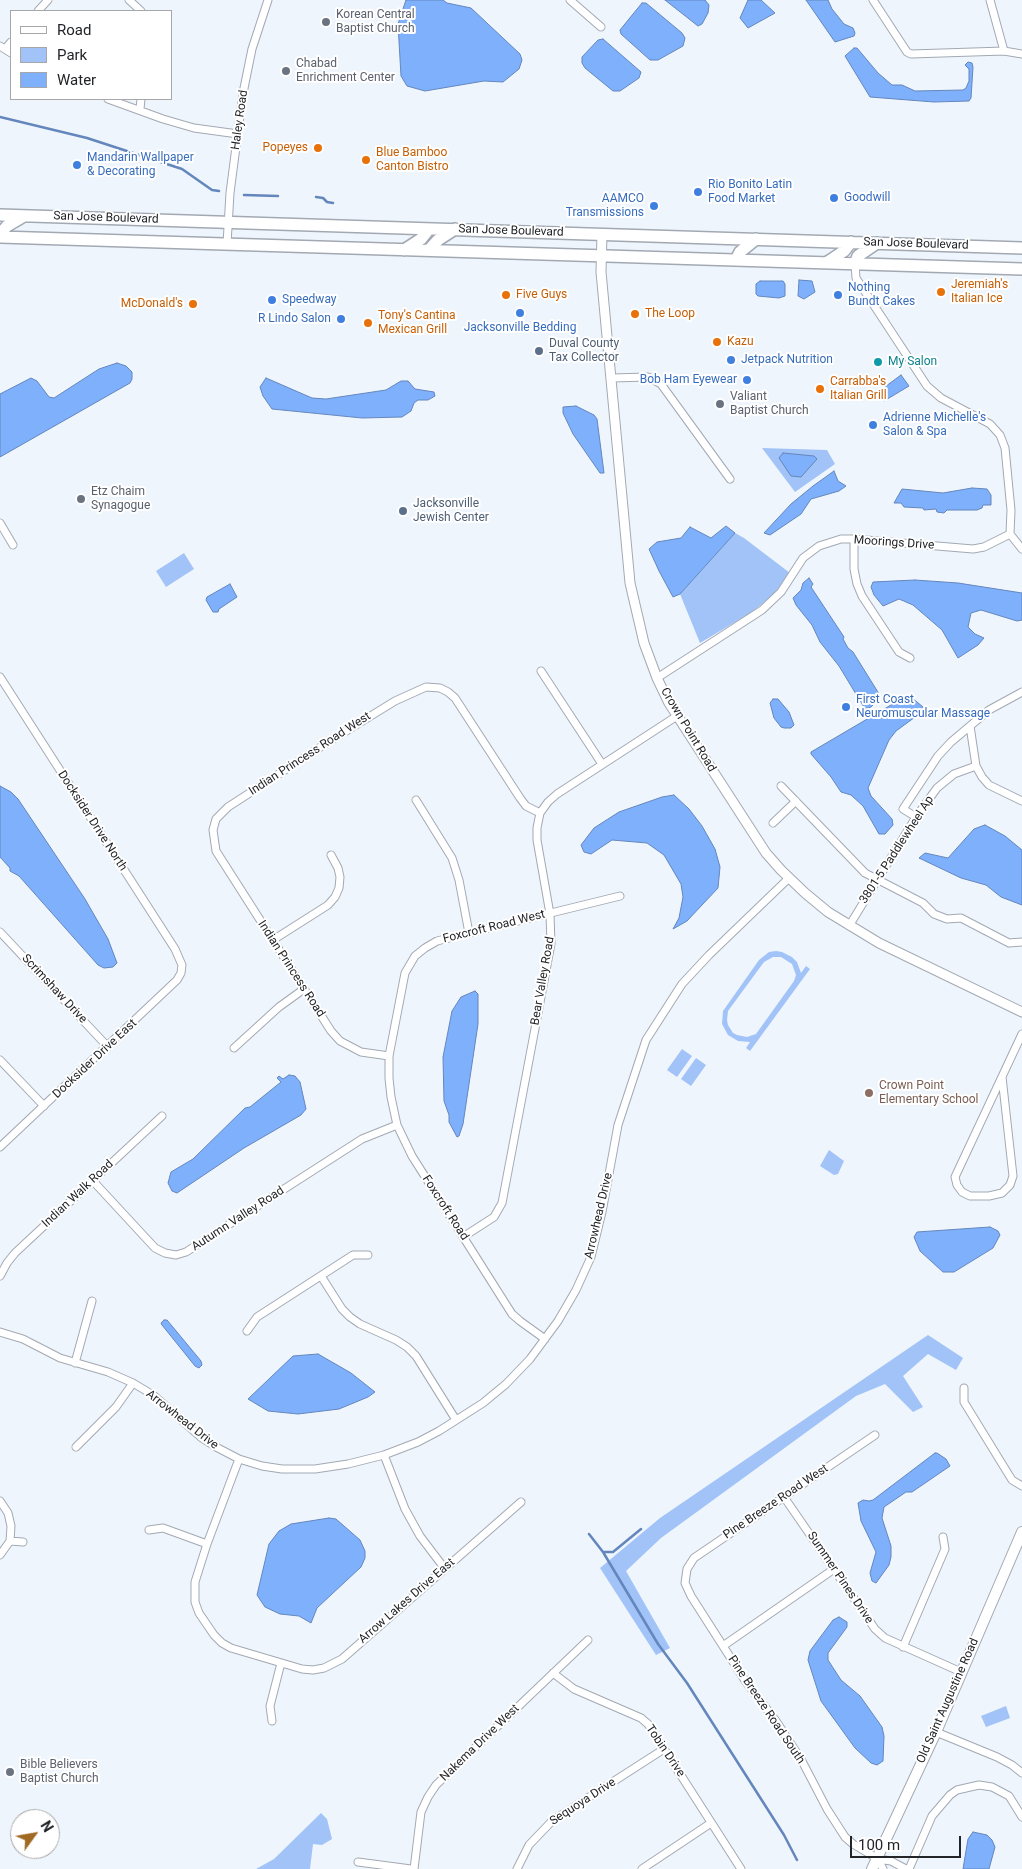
<!DOCTYPE html>
<style>
body{margin:0}
#map{position:relative;width:1022px;height:1869px;overflow:hidden;background:#eff5fd;font-family:Roboto,sans-serif}
canvas{display:block}
.legend{position:absolute;left:10px;top:10px;width:162px;height:90px;box-sizing:border-box;background:#fff;border:1px solid #a7a7a9;margin:0;padding:6px 9px;list-style:none;font-size:15px;color:#222428}
.legend li{display:flex;align-items:center;gap:10px;height:25px}
.legend b{width:25px;border:1px solid #a7a7a9}
.north{position:absolute;left:10px;top:1809px;width:50px;height:50px;box-sizing:border-box;background:#fff;border:1px solid #a7a7a9;border-radius:50%;rotate:58deg;font-size:14px;font-weight:700;line-height:20px;text-align:center;color:#222428}
.north::after{content:'';display:block;margin:auto;width:18px;height:22px;background:#a06a24;clip-path:polygon(50% 0,100% 100%,50% 72%,0 100%)}
.scale{position:absolute;left:850px;top:1836px;width:111px;height:22px;box-sizing:border-box;border:2px solid #222428;border-top:0;padding-left:6px;font-size:15px;line-height:18px;white-space:nowrap;color:#222428;-webkit-text-stroke:4px #fff;paint-order:stroke}
</style>
<div id="map">
<canvas width="1022" height="1869"></canvas>
<ul class="legend">
<li><b style="height:6px;background:#fff"></b>Road</li>
<li><b style="height:14px;background:#a1c3f7"></b>Park</li>
<li><b style="height:14px;background:#7fb0fc"></b>Water</li>
</ul>
<div class="north">N</div>
<div class="scale">100 m</div>
</div>
<script>
const c = document.querySelector('canvas').getContext('2d');
c.lineJoin = 'round';
function fillPath(path, color) { c.fillStyle = color; c.fill(path, 'evenodd'); }
const shape = rows => new Path2D(rows.map(r => 'M' + r).join(''));
function strokePath(path, color, width, dash) { c.strokeStyle = color; c.lineWidth = width; c.lineCap = dash ? 'butt' : 'round'; c.setLineDash(dash || []); c.stroke(path); }
function drawText(font, color, halo, rows, align = 'center') {
  c.font = font + ' Roboto,sans-serif'; c.lineWidth = 4; c.setLineDash([]); c.textBaseline = 'middle'; c.strokeStyle = halo; c.fillStyle = color; for (const [text, x, y, turn = 0] of rows) {
    c.save(); c.translate(x, y); c.rotate((+turn || 0) * Math.PI / 180); c.textAlign = isNaN(turn) ? turn : align; if (halo) c.strokeText(text, 0, 0); c.fillText(text, 0, 0); c.restore();
  }
}
const green = shape([
 [762,448,827,450,835,464,795,492],
 [735,533,744,538,790,573,774,594,752,612,700,643,680,594],
 [184,553,194,569,166,587,156,571],
 [776,951,782,952,792,957,797,962,801,973,806,966,810,969,750,1051,746,1048,750,1042,738,1041,728,1035,722,1024,723,1011,759,960,769,952],
 [773,957,781,957,792,964,796,975,794,981,756,1034,747,1037,737,1035,733,1033,728,1025,727,1020,728,1011,764,962],
 [682,1049,692,1056,677,1077,667,1070],
 [696,1058,706,1065,691,1086,681,1079],
 [829,1150,844,1161,838,1174,834,1175,820,1166],
 [928,1335,963,1358,956,1370,928,1354,903,1376,923,1407,913,1412,885,1384,856,1396,661,1538,626,1571,670,1648,656,1655,600,1568,660,1518],
 [1006,1706,1010,1718,986,1727,981,1716],
 [321,1813,327,1819,332,1839,322,1845,313,1844,310,1869,256,1869,274,1859]
]);
const water = shape([
 [406,0,443,0,447,3,471,8,520,54,522,60,519,69,503,82,484,81,425,91,407,86,401,76,398,24,406,0],
 [665,0,705,0,709,5,708,13,702,24,698,26,665,0],
 [748,0,761,0,775,13,748,28,740,18,748,0],
 [806,0,828,0,832,9,844,24,853,28,855,33,854,36,835,42,806,0],
 [642,3,646,3,682,33,685,38,683,46,658,60,650,60,621,34,620,30,642,3],
 [603,39,641,72,639,78,620,91,613,91,585,68,582,63,582,57,598,40,603,39],
 [854,48,857,48,878,73,892,85,902,85,915,91,963,90,966,88,969,81,969,69,965,65,968,62,972,63,973,67,971,98,969,101,934,102,870,97,845,56,854,48],
 [799,280,812,281,815,292,804,299,798,296,799,280],
 [760,281,783,281,785,284,785,296,779,298,758,296,756,294,756,284,760,281],
 [117,363,126,366,132,372,132,379,130,383,0,457,0,394,31,378,37,381,49,397,54,398,99,369,117,363],
 [901,375,909,386,884,401,878,392,901,375],
 [266,378,312,398,326,399,386,390,401,381,408,381,415,389,434,392,435,396,428,400,418,400,414,403,411,411,402,417,362,418,272,409,263,396,260,387,266,378],
 [576,406,594,415,597,419,604,473,600,473,573,434,563,413,563,407,576,406],
 [783,453,814,456,817,459,801,477,791,476,779,458,783,453],
 [834,471,838,481,846,486,839,491,811,499,801,514,770,535,764,533,791,504,813,486,834,471],
 [972,488,987,489,991,495,991,505,983,505,982,508,977,510,947,510,944,513,937,512,936,509,924,510,923,508,904,507,901,503,894,503,902,489,943,493,972,488],
 [690,527,711,538,726,526,735,533,680,594,673,597,659,571,649,549,657,542,681,538,690,527],
 [809,578,813,584,811,587,844,637,843,639,848,648,853,652,881,697,871,707,865,709,839,666,820,642,812,625,796,605,793,598,801,590,803,583,809,578],
 [915,580,958,583,1022,593,1022,620,1017,621,981,610,971,613,968,627,975,634,984,638,978,645,958,658,942,630,913,605,899,599,883,606,874,595,871,587,873,582,915,580],
 [230,584,237,597,219,609,218,612,213,612,206,600,207,597,230,584],
 [911,697,923,707,922,712,896,731,889,740,868,788,871,796,892,819,893,825,885,834,879,834,863,806,851,795,841,792,831,777,811,754,811,752,891,705,906,698,911,697],
 [773,699,778,699,789,712,794,725,791,728,784,728,781,727,774,718,770,703,773,699],
 [0,786,11,792,18,799,85,899,108,939,117,963,113,967,104,968,98,965,19,876,10,871,10,868,0,857,0,786],
 [674,795,689,809,702,826,715,849,720,867,718,888,687,921,673,929,679,918,683,897,681,884,664,855,647,843,612,840,591,854,584,852,581,845,594,828,619,812,662,797,674,795],
 [985,825,1005,836,1022,850,1022,905,1001,897,986,885,961,878,919,858,925,853,948,858,974,829,985,825],
 [475,991,478,994,478,1024,463,1124,459,1136,457,1137,449,1122,449,1115,444,1101,443,1057,452,1011,461,997,475,991],
 [289,1075,295,1076,300,1082,306,1109,301,1115,244,1148,177,1193,172,1191,168,1183,171,1172,193,1159,245,1108,250,1107,281,1082,277,1078,279,1076,283,1079,289,1075],
 [990,1227,998,1231,1000,1235,993,1248,954,1272,943,1272,920,1251,914,1237,917,1232,990,1227],
 [164,1320,167,1320,201,1361,202,1365,199,1368,195,1366,162,1325,161,1323,164,1320],
 [318,1354,351,1373,375,1392,368,1397,339,1409,298,1414,268,1411,248,1399,293,1356,318,1354],
 [935,1453,937,1453,946,1459,950,1466,912,1492,906,1492,884,1507,882,1518,891,1546,891,1557,889,1565,876,1583,872,1581,870,1573,876,1552,861,1521,858,1503,863,1500,869,1501,873,1500,935,1453],
 [329,1518,336,1519,360,1540,365,1551,365,1558,361,1567,317,1608,311,1623,299,1616,280,1614,265,1607,257,1595,269,1544,279,1531,291,1524,329,1518],
 [839,1617,847,1622,847,1627,828,1653,828,1660,841,1680,860,1696,882,1727,884,1736,883,1761,877,1765,871,1763,855,1748,821,1701,808,1660,810,1651,833,1620,839,1617],
 [973,1832,987,1835,992,1840,995,1847,989,1869,963,1869,968,1839,973,1832]
]);
const stream = shape([
 [0,117,87,138,182,169,212,190,219,191],
 [244,195,278,196],
 [316,197,323,198,327,202,333,203],
 [589,1534,603,1552,658,1644,687,1683,784,1835,797,1860],
 [603,1552,613,1552,641,1529]
]);
const minor = shape([
 [129,0,141,11],
 [570,0,601,27],
 [873,0,907,52,911,54,1004,51,1022,54],
 [990,0,1004,51],
 [38,11,48,0],
 [0,46,11,53],
 [5,49,11,42],
 [108,99,163,119,194,128,238,134],
 [140,109,141,99],
 [227,244,230,193,243,93,252,49,268,0],
 [855,264,856,278,927,386,941,398,990,424,1000,435,1005,448,1011,510,1010,534],
 [612,378,648,377,661,384,730,479],
 [0,523,13,545],
 [1010,534,1022,549],
 [854,539,854,569,857,584,862,596,899,652,910,658],
 [541,671,602,764],
 [0,677,175,949,182,965,181,973,177,980,0,1147],
 [657,678,762,610,781,592,803,558,819,546,841,539,854,539,973,549,984,547,1010,534],
 [1022,692,989,710,970,726,976,766,982,777,989,785,1022,801],
 [781,786,865,873,923,903,934,914,947,919,961,918,1009,943,1022,942],
 [416,800,452,858,459,880,469,933],
 [916,817,903,809,938,756,951,742,970,726],
 [773,823,796,801],
 [849,926,916,817,937,788,954,774,976,766],
 [0,932,108,1047],
 [273,940,328,905,335,897,339,888,340,877,338,868,331,855],
 [234,1048,279,1007,304,989],
 [389,1056,361,1052,340,1041,331,1031,216,851,213,830,216,819,228,807,322,746,395,701,426,687,440,688,448,692,455,698,520,798,526,806,540,813],
 [0,1060,44,1106],
 [1002,1077,1013,1176,1010,1185,1002,1193,989,1196,970,1196,962,1192,957,1185,955,1177,1022,1034],
 [93,1181,155,1248,165,1253,176,1255,186,1252,362,1139,397,1125],
 [463,1237,494,1217,502,1203,551,944,550,914,537,840,537,828,540,813,548,802,557,794,677,716],
 [0,1276,7,1263,15,1253,162,1116],
 [321,1276,342,1309,350,1317,360,1324,396,1340,407,1347,416,1356,456,1420],
 [247,1331,257,1317,353,1255,368,1255],
 [0,1332,23,1339,60,1358,108,1372,133,1383,153,1395,202,1438,216,1447,239,1459,262,1466,282,1469,315,1469,348,1464,384,1455,418,1442,439,1431,483,1403,506,1384,530,1359,558,1321,576,1290,591,1257,602,1212,618,1125,646,1040,682,984,709,955,789,878],
 [545,1339,520,1321,512,1314,412,1156,397,1125,391,1097,389,1078,389,1056,405,973,415,956,425,948,437,941,620,896],
 [75,1363,92,1301],
 [964,1388,964,1402,1012,1480,1022,1486],
 [875,1435,694,1558,687,1569,685,1583,691,1596,746,1682,776,1721,802,1761,827,1809,845,1837,853,1844,878,1859,891,1861,906,1869],
 [76,1447,116,1407,133,1383],
 [384,1455,405,1509,420,1536,445,1569],
 [239,1459,207,1544,195,1582,195,1602,199,1613,214,1635,222,1643,231,1648,302,1669,313,1670,324,1668,342,1659,521,1502],
 [784,1497,875,1629,885,1638,961,1672],
 [0,1501,8,1513,11,1526,10,1541,0,1555],
 [149,1530,163,1528,207,1544],
 [10,1541,23,1542],
 [723,1646,834,1569],
 [903,1647,945,1549,943,1537],
 [553,1673,574,1689,641,1718,648,1724,741,1869],
 [272,1721,270,1706,281,1663],
 [936,1732,997,1757,1012,1765,1022,1773],
 [878,1859,883,1869],
 [358,1862,411,1869],
 [414,1869,421,1812,428,1797,436,1785,588,1640],
 [517,1869,529,1845,552,1821,664,1749],
 [642,1869,711,1823],
 [909,1869,932,1816,950,1795,957,1790,979,1785,992,1787,1009,1796,1022,1817]
]);
const tertiary = shape([
 [602,234,601,272,630,583,644,643,657,678,669,703,766,853,781,870,805,893,828,912,879,943,1022,1012]
]);
const secondary = shape([
 [872,1869,936,1732,1022,1532]
]);
const primary = shape([
 [0,215,1022,248],
 [0,234,7,226,24,216],
 [0,237,1022,269],
 [404,250,421,239,429,229],
 [429,250,438,240,455,229],
 [736,260,740,252,756,239],
 [826,263,844,251,851,242],
 [855,264,858,256,877,243]
]);
const markers = [
 [326,22,5,"#6b7280"],
 [286,71,5,"#6b7280"],
 [318,148,5,"#e8710a"],
 [366,160,5,"#e8710a"],
 [77,165,5,"#3f7fe0"],
 [698,192,5,"#3f7fe0"],
 [834,198,5,"#3f7fe0"],
 [654,206,5,"#3f7fe0"],
 [941,292,5,"#e8710a"],
 [506,295,5,"#e8710a"],
 [838,295,5,"#3f7fe0"],
 [272,300,5,"#3f7fe0"],
 [193,304,5,"#e8710a"],
 [520,313,5,"#3f7fe0"],
 [635,314,5,"#e8710a"],
 [341,319,5,"#3f7fe0"],
 [368,323,5,"#e8710a"],
 [717,342,5,"#e8710a"],
 [539,351,5,"#5c6f8a"],
 [731,360,5,"#3f7fe0"],
 [878,362,5,"#0f9aa8"],
 [747,380,5,"#3f7fe0"],
 [820,389,5,"#e8710a"],
 [720,404,5,"#6b7280"],
 [873,425,5,"#3f7fe0"],
 [81,499,5,"#6b7280"],
 [403,511,5,"#5c6f8a"],
 [846,707,5,"#3f7fe0"],
 [869,1093,5,"#8d6e63"],
 [10,1772,5,"#6b7280"]
];
const worshipNames = [
 ["Korean Central",336,15],
 ["Baptist Church",336,29],
 ["Chabad",296,64],
 ["Enrichment Center",296,78],
 ["Valiant",730,397],
 ["Baptist Church",730,411],
 ["Etz Chaim",91,492],
 ["Synagogue",91,506],
 ["Bible Believers",20,1765],
 ["Baptist Church",20,1779]
];
const streetNames = [
 ["Haley Road",240,120,-82],
 ["San Jose Boulevard",106,218,2],
 ["San Jose Boulevard",511,231,2],
 ["San Jose Boulevard",916,244,2],
 ["Moorings Drive",894,543,4],
 ["Crown Point Road",688,730,59],
 ["Indian Princess Road West",310,754,-33],
 ["Docksider Drive North",92,821,57],
 ["3801-5 Paddlewheel Ap",897,850,-57],
 ["Foxcroft Road West",494,927,-14],
 ["Indian Princess Road",291,969,57],
 ["Bear Valley Road",543,981,-80],
 ["Scrimshaw Drive",54,989,47],
 ["Docksider Drive East",95,1059,-43],
 ["Indian Walk Road",78,1194,-43],
 ["Foxcroft Road",445,1208,57],
 ["Arrowhead Drive",599,1216,-77],
 ["Autumn Valley Road",238,1219,-33],
 ["Arrowhead Drive",182,1420,38],
 ["Pine Breeze Road West",776,1502,-34],
 ["Summer Pines Drive",840,1578,56],
 ["Arrow Lakes Drive East",407,1601,-41],
 ["Old Saint Augustine Road",948,1701,-66],
 ["Pine Breeze Road South",766,1710,56],
 ["Nakema Drive West",480,1743,-44],
 ["Tobin Drive",665,1751,56],
 ["Sequoya Drive",583,1802,-33]
];
const foodNames = [
 ["Popeyes",308,148,"right"],
 ["Blue Bamboo",376,153],
 ["Canton Bistro",376,167],
 ["Jeremiah's",951,285],
 ["Italian Ice",951,299],
 ["Five Guys",516,295],
 ["McDonald's",183,304,"right"],
 ["The Loop",645,314],
 ["Tony's Cantina",378,316],
 ["Mexican Grill",378,330],
 ["Kazu",727,342],
 ["Carrabba's",830,382],
 ["Italian Grill",830,396]
];
const shopNames = [
 ["Mandarin Wallpaper",87,158],
 ["& Decorating",87,172],
 ["Rio Bonito Latin",708,185],
 ["Food Market",708,199],
 ["Goodwill",844,198],
 ["AAMCO",644,199,"right"],
 ["Transmissions",644,213,"right"],
 ["Nothing",848,288],
 ["Bundt Cakes",848,302],
 ["Speedway",282,300],
 ["R Lindo Salon",331,319,"right"],
 ["Jacksonville Bedding",520,328,"center"],
 ["Jetpack Nutrition",741,360],
 ["Bob Ham Eyewear",737,380,"right"],
 ["Adrienne Michelle's",883,418],
 ["Salon & Spa",883,432],
 ["First Coast",856,700],
 ["Neuromuscular Massage",856,714]
];
const serviceNames = [
 ["Duval County",549,344],
 ["Tax Collector",549,358],
 ["Jacksonville",413,504],
 ["Jewish Center",413,518]
];
const cultureNames = [
 ["My Salon",888,362]
];
const educationNames = [
 ["Crown Point",879,1086],
 ["Elementary School",879,1100]
];
fillPath(green, '#a1c3f7');
fillPath(water, '#7fb0fc');
strokePath(water, '#6386bc', 1);
strokePath(stream, '#6386bc', 2.5);
strokePath(minor, '#a3a9b3', 9);
strokePath(tertiary, '#a3a9b3', 11);
strokePath(secondary, '#a3a9b3', 12);
strokePath(primary, '#a3a9b3', 14);
strokePath(minor, '#fff', 7);
strokePath(tertiary, '#fff', 9);
strokePath(secondary, '#fff', 10);
strokePath(primary, '#fff', 11);
for (const [x, y, r, color] of markers) { const dot = new Path2D(); dot.arc(x, y, r, 0, 2 * Math.PI); c.fillStyle = color; c.fill(dot); strokePath(dot, '#fff', 2); }
drawText('12px', '#5b616d', '#fff', worshipNames, 'left');
drawText('12px', '#222428', '#fff', streetNames);
drawText('12px', '#c56008', '#fff', foodNames, 'left');
drawText('12px', '#366cbe', '#fff', shopNames, 'left');
drawText('12px', '#4e5e75', '#fff', serviceNames, 'left');
drawText('12px', '#0d838f', '#fff', cultureNames, 'left');
drawText('12px', '#785e54', '#fff', educationNames, 'left');
</script>
